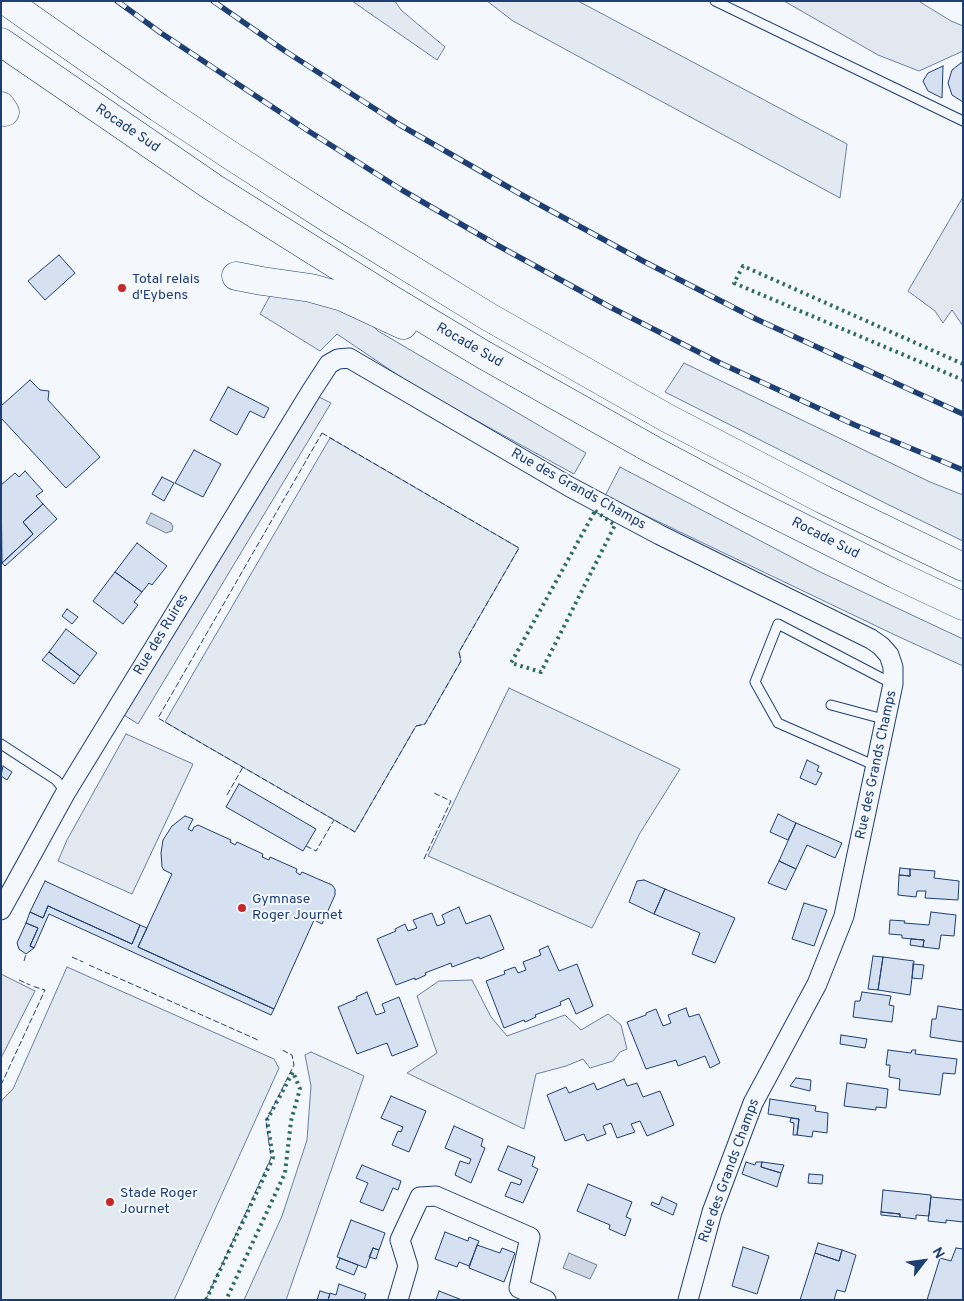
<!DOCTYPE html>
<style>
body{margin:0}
#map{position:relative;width:964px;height:1301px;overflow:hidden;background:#f4f7fb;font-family:Overpass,sans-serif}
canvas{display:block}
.frame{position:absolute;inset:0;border:2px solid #1d3f73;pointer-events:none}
.north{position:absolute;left:899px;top:1236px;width:50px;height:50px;-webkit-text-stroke:4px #f4f7fb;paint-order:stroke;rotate:60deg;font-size:14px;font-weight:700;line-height:20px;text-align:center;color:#1d3f73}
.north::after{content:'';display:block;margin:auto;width:18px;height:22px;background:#1d3f73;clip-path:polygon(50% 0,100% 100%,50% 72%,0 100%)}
</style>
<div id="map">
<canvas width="964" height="1301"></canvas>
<div class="frame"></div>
<div class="north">N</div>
</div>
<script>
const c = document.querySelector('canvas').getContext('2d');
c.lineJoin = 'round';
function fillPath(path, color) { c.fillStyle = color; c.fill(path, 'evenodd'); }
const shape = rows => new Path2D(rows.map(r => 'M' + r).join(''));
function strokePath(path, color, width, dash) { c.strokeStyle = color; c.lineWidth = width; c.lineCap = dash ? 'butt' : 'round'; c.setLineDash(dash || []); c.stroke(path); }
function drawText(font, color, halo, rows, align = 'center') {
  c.font = font + ' Overpass,sans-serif'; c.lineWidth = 4; c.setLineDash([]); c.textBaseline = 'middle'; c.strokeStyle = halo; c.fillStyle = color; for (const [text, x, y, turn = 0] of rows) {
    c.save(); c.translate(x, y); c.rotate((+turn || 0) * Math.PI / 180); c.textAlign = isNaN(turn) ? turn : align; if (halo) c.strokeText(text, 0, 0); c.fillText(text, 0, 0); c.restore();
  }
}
const green = shape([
 [352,1,395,1,401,10,445,47,437,60,352,1],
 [487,1,578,1,847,144,840,198,513,21,487,1],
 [272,292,361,315,378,331,586,453,574,474,417,388,337,334,320,351,260,314,272,292],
 [684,363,930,482,963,495,963,541,887,504,665,392,684,363],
 [330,438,519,548,459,652,461,661,425,724,416,726,355,832,165,722,330,438],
 [620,467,816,570,963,639,963,666,895,635,605,496,620,467],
 [509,688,680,769,640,833,592,928,428,856,509,688],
 [67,967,274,1059,279,1068,174,1300,1,1300,1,1103,3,1099,13,1089,67,967],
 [472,980,491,1017,507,1036,565,1015,581,1030,608,1014,621,1025,627,1049,620,1052,613,1061,590,1068,583,1059,566,1066,536,1074,524,1129,407,1073,437,1053,417,996,439,981,472,980],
 [311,1052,364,1076,286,1300,244,1300,282,1216,307,1140,311,1086,305,1055,311,1052]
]);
const parking = shape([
 [784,1,921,1,920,2,951,21,963,26,963,51,919,71,878,55,784,1],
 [963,197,963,326,952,310,943,323,935,311,908,291,963,197],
 [317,396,331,403,138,724,124,715,317,396],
 [126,734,193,764,132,894,58,861,67,840,126,734],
 [1,974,35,991,1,1058,1,974]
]);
const water = shape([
 [151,513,171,523,173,527,172,531,166,533,146,523,151,513],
 [569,1253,597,1265,590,1279,563,1268,569,1253]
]);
const building = shape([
 [961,63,963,63,963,102,952,95,948,83,952,70,961,63],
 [943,66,942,98,928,91,923,81,928,73,943,66],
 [59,255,75,273,45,300,28,281,59,255],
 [30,380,40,390,49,391,48,400,100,457,66,488,1,418,1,406,30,380],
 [228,387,269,408,264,418,250,411,237,435,210,420,228,387],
 [194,450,221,464,203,497,175,483,194,450],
 [25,471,43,491,36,496,43,504,23,522,33,534,2,563,1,485,15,473,19,477,25,471],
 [162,477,174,483,164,501,152,494,162,477],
 [43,504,57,519,5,566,2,563,33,534,23,522,43,504],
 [137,543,167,566,152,585,149,583,142,592,115,572,137,543],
 [115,572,142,592,134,602,138,605,123,624,93,601,115,572],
 [67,609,78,617,72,624,62,616,67,609],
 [66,629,97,653,80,676,49,652,66,629],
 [49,652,80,676,74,684,42,660,49,652],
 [807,760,819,766,817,771,822,773,816,785,800,778,807,760],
 [3,766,12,772,7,780,1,776,3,766],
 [239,784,316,829,303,851,226,807,239,784],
 [778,814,796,823,788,840,770,832,778,814],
 [185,816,193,819,188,829,192,831,194,827,198,825,231,840,230,842,235,845,237,842,263,854,262,857,269,860,270,857,297,869,296,872,300,875,302,872,332,885,335,889,335,895,322,924,314,920,274,1009,138,947,172,874,164,870,162,867,161,853,163,840,172,826,185,816],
 [796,823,842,843,835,858,807,845,796,869,779,861,796,823],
 [779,861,796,869,786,890,768,883,779,861],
 [900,868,910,869,910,876,899,875,900,868],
 [910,869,935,871,934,878,959,881,958,900,925,898,926,891,917,891,916,897,898,895,899,875,910,876,910,869],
 [644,880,665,889,654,914,629,902,637,881,644,880],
 [45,881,140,925,132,944,48,906,43,918,30,912,45,881],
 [665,889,735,918,715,963,692,954,700,933,654,914,665,889],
 [804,903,827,910,814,946,792,939,804,903],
 [48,906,132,944,140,925,147,928,138,947,274,1009,271,1015,49,914,34,948,30,946,38,928,26,923,30,912,43,918,48,906],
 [459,907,466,924,490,915,504,949,480,959,479,957,452,967,451,963,425,973,426,975,415,980,415,978,396,985,377,939,396,931,395,929,405,924,408,931,417,928,413,920,432,913,437,926,445,923,442,915,459,907],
 [931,912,956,915,954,936,941,935,939,949,923,947,924,940,902,938,902,935,889,934,890,920,905,921,904,923,929,925,931,912],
 [26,923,38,928,30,946,34,948,26,954,19,949,17,943,26,923],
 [911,939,924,940,923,947,910,945,911,939],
 [548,946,559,971,577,964,593,1006,576,1014,569,998,560,1002,561,1005,535,1015,536,1017,525,1022,524,1020,504,1028,486,981,505,974,504,971,515,967,518,973,526,970,523,962,541,955,539,950,548,946],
 [873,956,883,957,878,990,868,989,873,956],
 [883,957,914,961,910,995,878,990,883,957],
 [913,964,924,965,922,979,912,978,913,964],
 [367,992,376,1015,385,1012,382,1004,399,997,418,1046,392,1056,387,1043,357,1054,338,1007,357,999,356,997,367,992],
 [862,992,891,996,889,1005,894,1006,892,1022,853,1017,855,1001,860,1001,862,992],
 [938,1006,963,1010,963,1042,930,1037,932,1019,936,1019,938,1006],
 [686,1008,689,1017,699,1014,720,1063,710,1068,705,1056,678,1066,676,1060,646,1069,627,1022,646,1015,646,1013,656,1009,663,1026,671,1023,668,1015,686,1008],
 [841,1035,867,1039,865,1048,840,1044,841,1035],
 [888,1050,911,1053,912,1050,916,1050,915,1054,957,1059,955,1074,943,1073,940,1095,899,1090,900,1079,889,1077,890,1065,886,1065,888,1050],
 [796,1078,811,1080,810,1091,790,1086,796,1078],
 [624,1079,627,1086,637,1083,643,1097,660,1091,674,1125,647,1136,640,1121,631,1124,635,1132,617,1138,611,1123,603,1126,606,1134,587,1141,584,1134,565,1141,547,1095,566,1087,569,1093,594,1083,597,1090,624,1079],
 [847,1083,888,1089,886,1108,876,1107,876,1110,844,1106,847,1083],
 [391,1096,426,1111,409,1152,392,1145,398,1131,401,1132,403,1127,381,1118,391,1096],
 [770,1099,816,1106,815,1111,828,1113,827,1133,813,1131,812,1137,797,1135,799,1119,768,1114,770,1099],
 [791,1118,799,1119,797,1135,793,1135,794,1123,790,1122,791,1118],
 [454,1126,483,1139,481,1146,485,1148,471,1183,455,1175,460,1161,469,1164,471,1159,445,1148,454,1126],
 [508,1146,535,1157,532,1166,538,1169,523,1203,505,1196,511,1182,520,1185,522,1180,498,1170,508,1146],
 [746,1162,755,1165,756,1162,762,1162,761,1167,781,1173,777,1187,742,1174,746,1162],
 [762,1162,784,1165,781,1173,761,1167,762,1162],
 [362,1165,401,1181,398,1190,393,1188,383,1211,360,1202,368,1183,356,1178,362,1165],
 [809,1174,823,1175,822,1184,808,1183,809,1174],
 [588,1184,632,1202,626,1217,631,1219,625,1236,609,1229,610,1225,577,1211,588,1184],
 [883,1190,931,1195,929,1216,916,1215,916,1219,900,1217,900,1214,881,1212,883,1190],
 [662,1197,677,1204,673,1215,651,1205,652,1202,659,1205,662,1197],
 [931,1197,963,1200,963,1222,946,1220,946,1223,928,1221,931,1197],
 [881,1212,900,1214,900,1217,881,1215,881,1212],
 [351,1220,385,1233,379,1250,373,1248,366,1268,337,1257,351,1220],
 [445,1232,468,1241,469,1237,479,1241,469,1266,459,1262,457,1267,435,1259,445,1232],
 [818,1243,842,1250,839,1261,815,1253,818,1243],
 [477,1245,500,1253,502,1248,515,1253,504,1282,469,1268,477,1245],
 [743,1247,769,1256,757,1294,732,1286,743,1247],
 [373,1248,379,1250,376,1259,369,1257,373,1248],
 [956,1248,963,1249,963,1300,927,1300,940,1258,951,1261,956,1248],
 [842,1250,856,1255,845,1292,837,1290,834,1300,800,1300,815,1253,839,1261,842,1250],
 [340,1258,358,1265,354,1275,336,1268,340,1258],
 [339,1284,366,1294,364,1300,328,1300,330,1293,336,1295,339,1284],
 [320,1291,330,1294,328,1300,317,1300,320,1291],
 [439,1291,462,1300,436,1300,439,1291]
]);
const lane = shape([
 [715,1,963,121],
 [831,705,887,720],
 [1,744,56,780,66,792],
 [876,766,778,723,755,682,778,624,893,684]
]);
const street = shape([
 [1,910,66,792,312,390,329,364,338,359,349,358,570,487,660,535,871,639,881,646,889,655,893,667,893,684,844,916,817,984,753,1103,712,1212,688,1300],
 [398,1300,408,1266,400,1240,420,1197,436,1196,530,1237,519,1288,546,1300]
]);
const highway = shape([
 [6,1,159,108,233,157,331,220,489,317,667,418,824,500,963,567],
 [1,42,214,188,394,301,484,355,653,450,747,500,895,574,963,606],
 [1,106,5,112],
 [236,276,262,281,311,288,343,297,403,325]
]);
const rail = shape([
 [117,1,161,33,310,132,402,190,497,245,610,307,722,364,855,425,963,470],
 [213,1,285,51,400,125,522,195,643,261,756,319,963,414]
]);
const hedge = shape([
 [963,364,743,266,734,283,963,380],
 [595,511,615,525,541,672,511,663,595,511],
 [206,1300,273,1158,267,1120,293,1072,300,1089,291,1121,285,1173,226,1300]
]);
const fence = shape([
 [322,433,519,548,459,652,461,661,425,724,416,726,355,832,158,718,322,433],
 [227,795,243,767],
 [306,846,316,851,334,820],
 [424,859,451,801,434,793],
 [72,957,83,962],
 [24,961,26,954],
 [89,965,258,1040],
 [19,980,30,985],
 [1,1085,45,990,32,986],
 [204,1300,207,1297,271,1158,266,1121,294,1065,292,1055,280,1049]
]);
const markers = [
 [122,288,5,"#c62828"],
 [242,908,5,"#c62828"],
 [110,1202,5,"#c62828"]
];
const streetNames = [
 ["Rocade Sud",127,129,34],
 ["Rocade Sud",469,346,30],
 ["Rue des Grands Champs",578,490,29],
 ["Rocade Sud",825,539,27],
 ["Rue des Ruires",162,635,-59],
 ["Rue des Grands Champs",877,765,-78],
 ["Rue des Grands Champs",730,1171,-70]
];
const poiNames = [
 ["Total relais",132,280],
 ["d'Eybens",132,296],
 ["Gymnase",252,900],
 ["Roger Journet",252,916],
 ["Stade Roger",120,1194],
 ["Journet",120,1210]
];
fillPath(green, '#e3e9f0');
strokePath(green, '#687fa3', 1);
fillPath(parking, '#e3e8f0');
strokePath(parking, '#687fa3', 1);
fillPath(water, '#cfd7e4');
strokePath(water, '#687fa3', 1);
fillPath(building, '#d5e0f0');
strokePath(building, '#1d3f73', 1);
strokePath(lane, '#1d3f73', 11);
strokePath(street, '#1d3f73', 21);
strokePath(highway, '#1d3f73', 29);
strokePath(lane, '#f4f7fb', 9);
strokePath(street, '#f4f7fb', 19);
strokePath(highway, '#f4f7fb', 28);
strokePath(rail, '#1d3f73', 5.5);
strokePath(rail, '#f4f7fb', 4, [11]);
strokePath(hedge, '#2c6c60', 4, [2.5, 4]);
strokePath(fence, '#1d3f73', 1, [6, 2.5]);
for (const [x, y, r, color] of markers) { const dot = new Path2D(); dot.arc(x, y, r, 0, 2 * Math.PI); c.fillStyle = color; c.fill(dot); strokePath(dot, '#f4f7fb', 2); }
drawText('14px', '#1d3f73', '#f4f7fb', streetNames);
drawText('14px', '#1d3f73', '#f4f7fb', poiNames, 'left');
</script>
